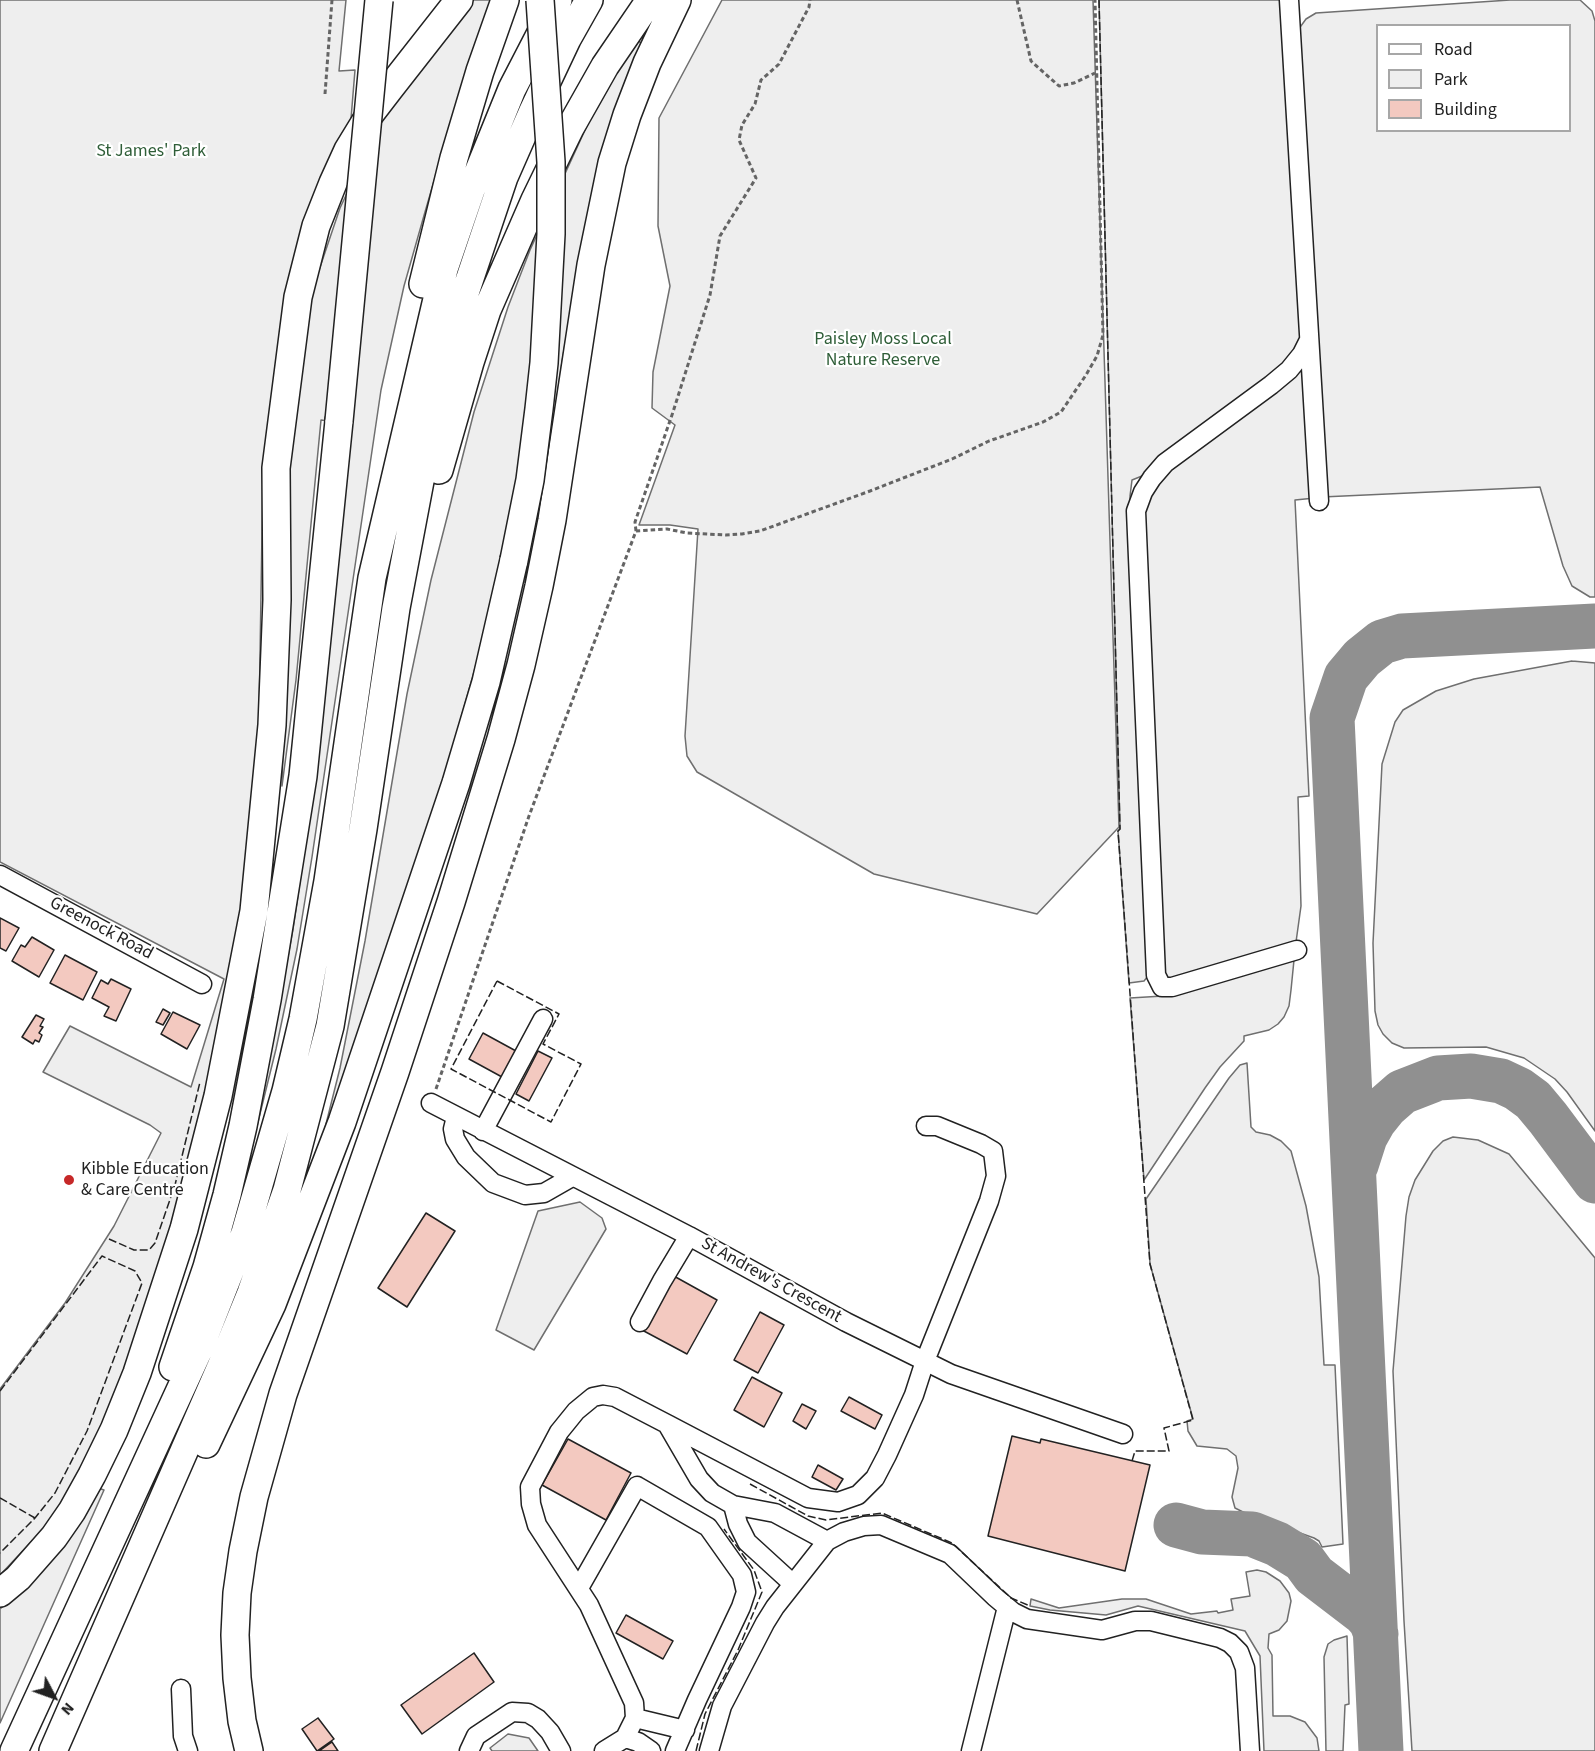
<!DOCTYPE html>
<style>
body{margin:0}
#map{position:relative;width:1595px;height:1751px;overflow:hidden;background:#fff;font-family:"Source Sans 3",sans-serif}
canvas{display:block}
.legend{position:absolute;left:1376px;top:24px;width:195px;height:108px;box-sizing:border-box;background:#fff;border:2px solid #a7a7a7;margin:0;padding:8px 10px;list-style:none;font-size:18px;color:#222}
.legend li{display:flex;align-items:center;gap:12px;height:30px}
.legend b{width:30px;border:2px solid #a7a7a7}
.north{position:absolute;left:24px;top:1667px;width:60px;height:60px;-webkit-text-stroke:4px #fff;paint-order:stroke;rotate:131deg;font-size:16px;font-weight:700;line-height:24px;text-align:center;color:#222}
.north::after{content:'';display:block;margin:auto;width:21px;height:27px;background:#222;clip-path:polygon(50% 0,100% 100%,50% 72%,0 100%)}
</style>
<div id="map">
<canvas width="1595" height="1751"></canvas>
<ul class="legend">
<li><b style="height:8px;background:#fff"></b>Road</li>
<li><b style="height:16px;background:#eee"></b>Park</li>
<li><b style="height:16px;background:#f3c9c0"></b>Building</li>
</ul>
<div class="north">N</div>
</div>
<script>
const c = document.querySelector('canvas').getContext('2d');
c.lineJoin = 'round';
function fillPath(path, color) { c.fillStyle = color; c.fill(path, 'evenodd'); }
const shape = rows => new Path2D(rows.map(r => 'M' + r).join(''));
function strokePath(path, color, width, dash) { c.strokeStyle = color; c.lineWidth = width; c.lineCap = dash ? 'butt' : 'round'; c.setLineDash(dash || []); c.stroke(path); }
function drawText(font, color, halo, rows, align = 'center') {
  c.font = font + ' "Source Sans 3",sans-serif'; c.lineWidth = 4.5; c.setLineDash([]); c.textBaseline = 'middle'; c.strokeStyle = halo; c.fillStyle = color; for (const [text, x, y, turn = 0] of rows) {
    c.save(); c.translate(x, y); c.rotate((+turn || 0) * Math.PI / 180); c.textAlign = isNaN(turn) ? turn : align; if (halo) c.strokeText(text, 0, 0); c.fillText(text, 0, 0); c.restore();
  }
}
const green = shape([
 [0,0,346,0,339,71,355,70,350,131,263,469,258,781,225,1026,161,1261,101,1436,62,1509,0,1575,0,1389,65,1303,114,1226,161,1133,150,1125,43,1072,70,1026,191,1087,224,979,0,862,0,0],
 [472,0,494,0,446,140,425,212,404,286,381,390,312,857,297,949,276,1049,257,1126,293,929,316,773,352,424,321,420,296,680,282,786,290,433,313,288,340,208,382,119,472,0],
 [722,0,1093,0,1119,827,1037,914,874,874,697,772,687,756,685,736,698,529,670,525,639,525,675,425,652,408,653,372,670,286,658,226,659,118,722,0],
 [1099,0,1285,0,1304,337,1289,360,1147,474,1132,480,1130,496,1148,976,1144,981,1129,983,1118,831,1120,829,1099,0],
 [1510,0,1580,0,1592,11,1595,21,1595,597,1590,597,1572,586,1563,566,1540,487,1322,497,1298,30,1306,19,1316,13,1510,0],
 [1378,26,1570,26,1570,130,1378,130,1378,26],
 [638,39,643,47,583,239,562,362,534,562,514,560,479,654,440,793,321,1144,340,1068,365,941,407,694,431,580,474,412,508,307,530,250,608,80,638,39],
 [1307,365,1315,498,1295,500,1309,796,1298,797,1301,906,1296,942,1165,980,1140,513,1165,471,1307,365],
 [1572,661,1595,663,1595,1131,1567,1092,1555,1079,1524,1058,1486,1047,1404,1048,1392,1043,1383,1034,1378,1025,1375,1011,1373,943,1382,764,1395,722,1403,710,1436,691,1474,679,1572,661],
 [1294,960,1291,990,1289,1006,1284,1017,1278,1024,1269,1030,1244,1036,1244,1041,1220,1067,1205,1088,1144,1180,1130,998,1163,996,1179,993,1294,960],
 [1247,1063,1251,1127,1256,1132,1270,1135,1281,1141,1291,1151,1306,1206,1319,1277,1324,1365,1335,1365,1343,1544,1322,1547,1319,1541,1314,1538,1247,1514,1235,1508,1232,1497,1238,1468,1236,1456,1227,1449,1197,1446,1188,1431,1187,1421,1193,1419,1150,1264,1146,1199,1229,1078,1240,1065,1247,1063],
 [1453,1137,1478,1140,1509,1154,1595,1258,1595,1751,1412,1751,1404,1621,1393,1371,1406,1216,1409,1197,1415,1180,1433,1151,1443,1141,1453,1137],
 [580,1202,602,1218,606,1229,534,1350,496,1330,538,1211,580,1202],
 [98,1488,104,1490,0,1723,0,1609,26,1586,98,1488],
 [1257,1570,1266,1572,1280,1581,1289,1593,1291,1601,1287,1621,1279,1630,1269,1634,1268,1648,1272,1655,1273,1716,1290,1716,1305,1722,1317,1738,1319,1751,1264,1751,1260,1656,1245,1631,1138,1606,1106,1615,1050,1610,1030,1606,1031,1599,1059,1608,1122,1599,1146,1599,1191,1614,1217,1611,1218,1613,1233,1610,1231,1599,1250,1596,1246,1572,1257,1570],
 [1347,1636,1349,1704,1345,1705,1343,1751,1326,1751,1324,1657,1328,1644,1334,1640,1347,1636],
 [508,1734,529,1738,538,1751,492,1751,490,1748,508,1734]
]);
const taxiway = shape([
 [1356,1165,1365,1137,1374,1121,1386,1106,1402,1092,1438,1078,1471,1076,1501,1081,1518,1089,1533,1100,1548,1118,1595,1181],
 [1176,1525,1202,1532,1252,1534,1277,1544,1303,1560,1314,1575,1365,1614,1371,1621,1376,1634],
 [1381,1751,1332,718,1346,677,1362,658,1382,642,1402,636,1595,626]
]);
const building = shape([
 [0,918,19,928,6,951,0,948,0,918],
 [32,937,54,950,39,977,12,961,21,945,25,947,32,937],
 [65,955,97,972,83,1000,50,983,65,955],
 [111,979,131,989,116,1021,104,1016,109,1007,92,998,101,980,108,984,111,979],
 [163,1009,170,1013,163,1025,156,1022,163,1009],
 [173,1012,200,1025,187,1049,161,1034,173,1012],
 [36,1015,44,1019,40,1026,43,1027,39,1033,42,1035,39,1042,35,1040,33,1044,22,1037,36,1015],
 [483,1033,516,1051,502,1077,469,1059,483,1033],
 [538,1051,552,1058,529,1101,516,1094,538,1051],
 [426,1213,455,1231,407,1307,378,1288,426,1213],
 [672,1275,717,1300,687,1354,642,1330,672,1275],
 [760,1312,784,1325,758,1373,734,1360,760,1312],
 [752,1377,782,1393,764,1427,734,1410,752,1377],
 [849,1397,882,1415,875,1429,841,1411,849,1397],
 [802,1404,816,1411,806,1429,793,1421,802,1404],
 [1012,1436,1040,1443,1041,1439,1150,1465,1125,1571,988,1536,1012,1436],
 [568,1439,631,1473,606,1520,542,1485,568,1439],
 [818,1465,843,1479,836,1490,812,1477,818,1465],
 [626,1615,673,1641,663,1659,616,1633,626,1615],
 [474,1653,494,1682,422,1734,401,1705,474,1653],
 [318,1718,334,1739,317,1751,302,1729,318,1718],
 [332,1742,338,1751,319,1751,332,1742]
]);
const path = shape([
 [1017,0,1031,61,1059,86,1074,83,1095,73],
 [325,94,332,0],
 [636,531,635,522,673,412,710,295,720,236,756,178,739,140,742,125,755,104,761,80,779,64,809,7,810,0],
 [436,1089,529,816,636,531,667,529,687,533,726,535,742,534,760,531,870,491,952,459,989,441,1043,422,1061,412,1086,375,1097,356,1103,335,1095,0]
]);
const minor = shape([
 [1289,0,1319,501],
 [0,875,202,984],
 [1297,950,1172,987,1162,987,1156,975,1136,511,1143,492,1152,478,1165,463,1271,385,1289,370,1302,354,1309,340],
 [431,1103,689,1236,846,1322,951,1374,1123,1434],
 [456,1117,453,1129,455,1139,466,1157,493,1183,525,1195,544,1193,572,1177],
 [483,1131,543,1019],
 [640,1322,662,1281,689,1236],
 [667,1424,808,1498,838,1502,858,1495,875,1478,887,1455,914,1395,925,1361,989,1201,996,1176,993,1151,981,1144,937,1126,926,1126],
 [733,1505,738,1524,747,1542,793,1584],
 [579,1588,637,1486,708,1527,742,1575,746,1592,741,1607,697,1700,675,1751],
 [181,1689,183,1736,188,1751],
 [635,1718,685,1730],
 [625,1738,635,1718,634,1703,589,1605,537,1525,531,1504,530,1487,559,1432,576,1411,593,1397,603,1395,615,1397,667,1424,699,1479,712,1493,733,1505,775,1513,827,1541],
 [625,1738,638,1742,651,1751],
 [469,1751,476,1736,512,1712,528,1713,538,1719,550,1732,561,1751],
 [604,1751,625,1738],
 [709,1751,722,1706,765,1623,775,1607,827,1541,844,1532,864,1526,881,1525,950,1554,995,1597,1013,1612,1027,1619,1102,1630,1135,1621,1151,1621,1220,1638,1230,1643,1239,1652,1245,1668,1250,1751],
 [971,1751,1007,1607]
]);
const highway = shape([
 [423,284,454,158,480,71,505,0],
 [439,470,470,362,487,310,535,200,570,128,605,66,650,0],
 [173,1367,207,1267,227,1195,243,1126,267,1000,303,776,339,421],
 [206,1444,272,1304,342,1122,456,783,486,682,514,560],
 [0,1593,18,1578,54,1537,72,1511,92,1475,114,1430,137,1373,184,1229,218,1096,254,911,272,725,277,600,276,468,298,297,316,226,333,183,348,150,370,114,390,88,459,0],
 [14,1751,200,1347,245,1233,286,1091,303,1019,328,881,372,578,444,269,471,190,512,89,558,0],
 [53,1751,220,1369,251,1293,287,1190,330,1026,363,829,396,608,420,481,442,377,466,290,504,177,533,111,567,39,589,0],
 [249,1751,242,1721,237,1678,235,1635,237,1593,243,1551,254,1497,283,1394,395,1072,451,902,501,739,521,665,539,586,552,520,591,265,612,163,627,115,647,63,677,0]
]);
const highwayBridge = shape([
 [339,421,379,0],
 [514,560,530,480,539,409,544,363,551,234,551,162,540,0]
]);
const fence = shape([
 [1099,0,1120,829,1118,831,1150,1264,1193,1420,1164,1428,1169,1451,1135,1451,1132,1461],
 [497,981,559,1014,543,1044,581,1064,551,1122,451,1069,497,981],
 [109,1239,134,1250,149,1250,155,1243,175,1185,200,1082],
 [0,1391,102,1256,135,1271,142,1283,87,1431,55,1493,35,1518,0,1553],
 [750,1484,808,1516,826,1520,882,1513,952,1543,1011,1598,1030,1606],
 [0,1498,35,1518],
 [696,1751,705,1714,738,1650,762,1592,754,1570,724,1529]
]);
const markers = [
 [69,1180,6,"#c62828"]
];
const parkNames = [
 ["St James' Park",151,152],
 ["Paisley Moss Local",883,340],
 ["Nature Reserve",883,361]
];
const streetNames = [
 ["Greenock Road",101,929,28],
 ["St Andrew's Crescent",771,1281,29]
];
const poiNames = [
 ["Kibble Education",81,1170],
 ["& Care Centre",81,1191]
];
fillPath(green, '#eee');
strokePath(green, '#6f6f6f', 1.5);
strokePath(taxiway, '#909090', 45);
fillPath(building, '#f3c9c0');
strokePath(building, '#222', 1.5);
strokePath(minor, '#222', 21);
strokePath(highway, '#222', 30);
strokePath(path, '#646464', 3, [4.5, 3]);
strokePath(minor, '#fff', 18);
strokePath(highway, '#fff', 27);
strokePath(highwayBridge, '#222', 30, []);
strokePath(highwayBridge, '#fff', 27);
strokePath(fence, '#222', 1.5, [8, 3]);
for (const [x, y, r, color] of markers) { const dot = new Path2D(); dot.arc(x, y, r, 0, 2 * Math.PI); c.fillStyle = color; c.fill(dot); strokePath(dot, '#fff', 2); }
drawText('18px', '#2f5e38', '#fff', parkNames);
drawText('18px', '#222', '#fff', streetNames);
drawText('18px', '#222', '#fff', poiNames, 'left');
</script>
